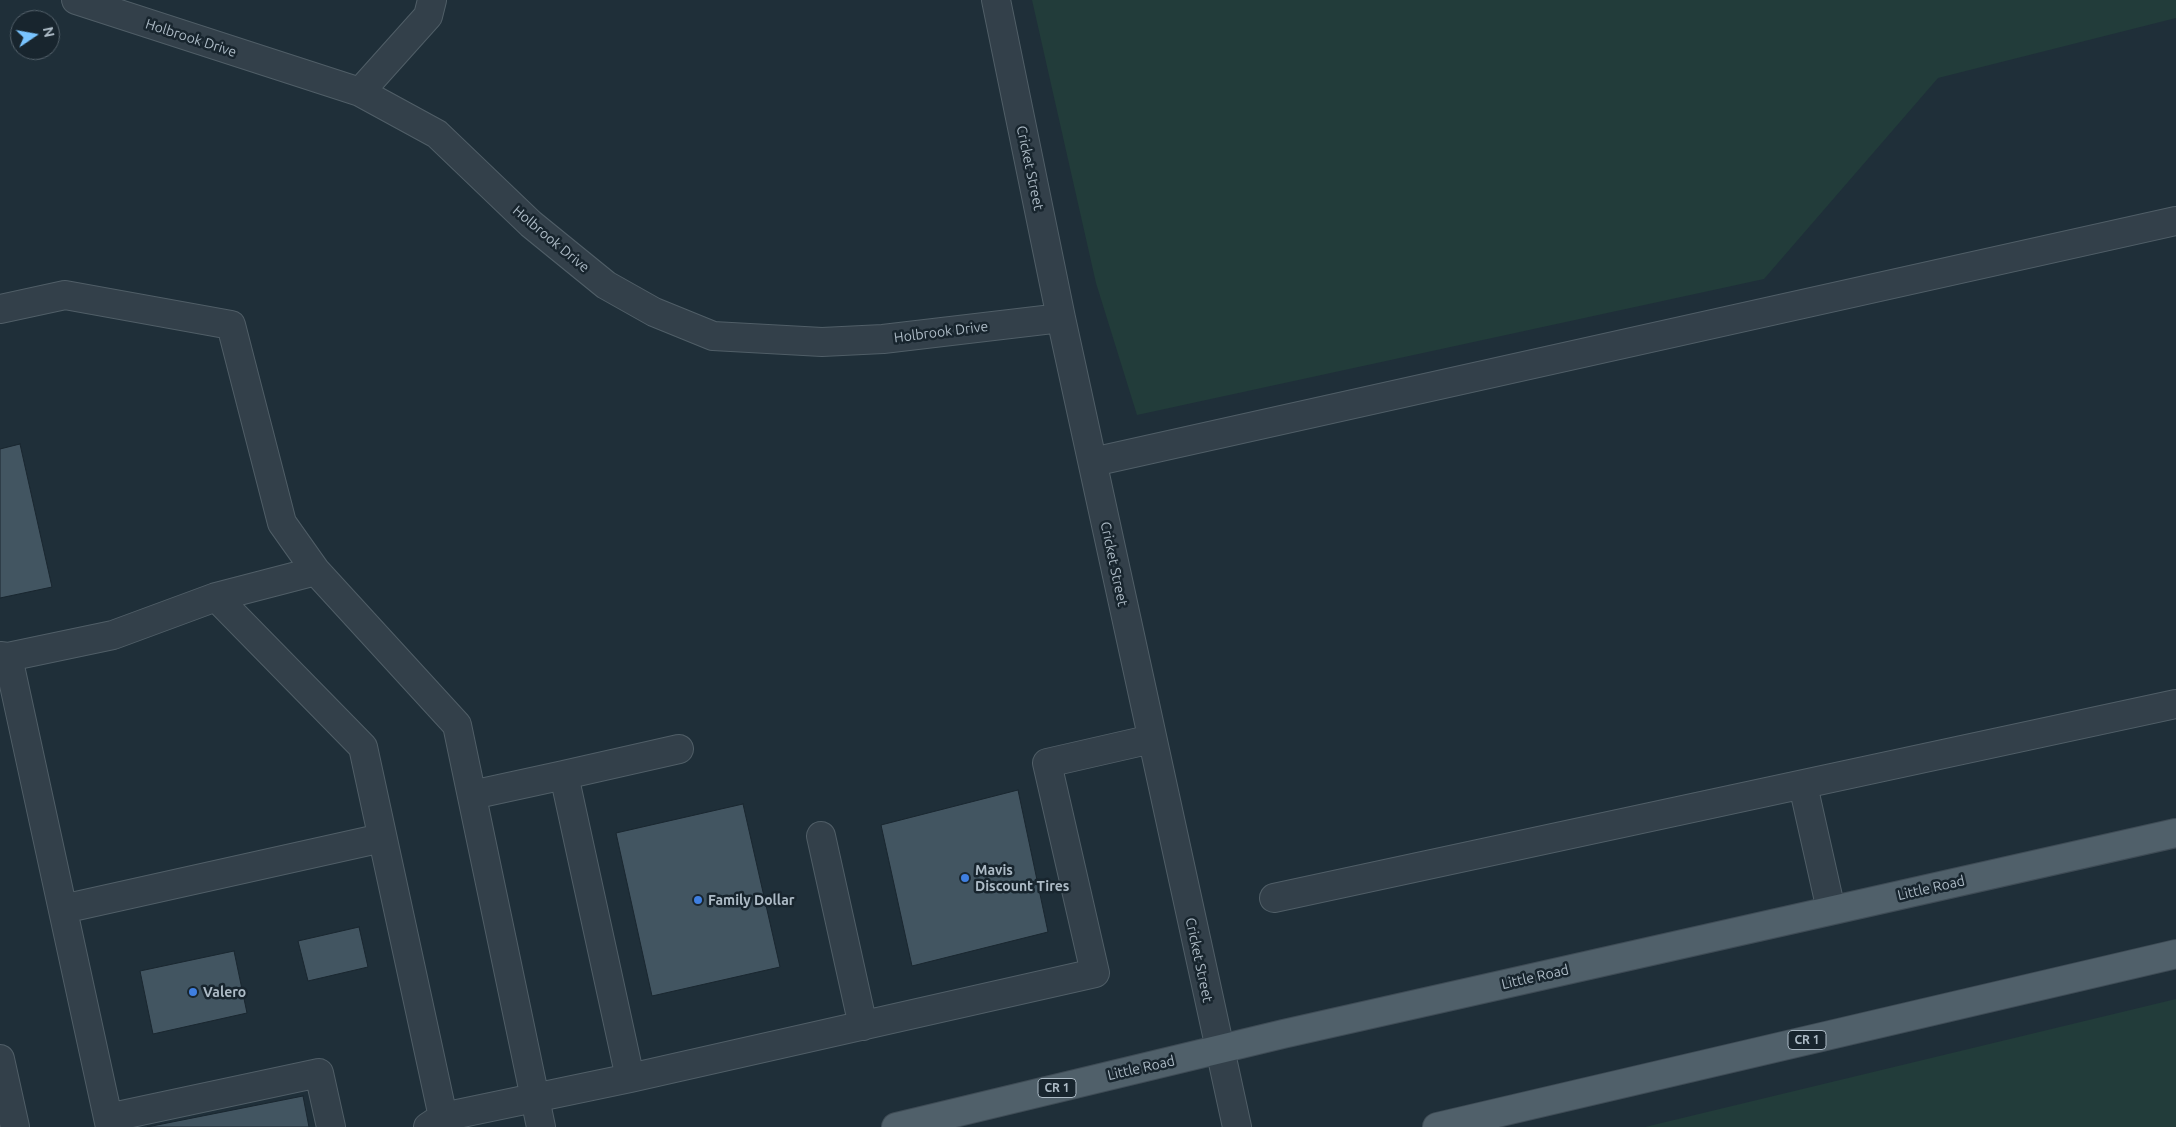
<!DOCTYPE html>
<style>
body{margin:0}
#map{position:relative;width:2176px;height:1127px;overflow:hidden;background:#1f2f39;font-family:Ubuntu,sans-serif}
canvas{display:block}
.north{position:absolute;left:10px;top:10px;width:50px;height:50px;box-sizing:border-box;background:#18252e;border:1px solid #54616b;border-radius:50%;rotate:78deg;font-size:14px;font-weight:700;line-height:20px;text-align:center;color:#adbbc6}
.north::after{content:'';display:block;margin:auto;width:18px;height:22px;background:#79c4ff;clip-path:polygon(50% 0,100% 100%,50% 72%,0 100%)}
</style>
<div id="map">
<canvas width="2176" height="1127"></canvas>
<div class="north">N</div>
</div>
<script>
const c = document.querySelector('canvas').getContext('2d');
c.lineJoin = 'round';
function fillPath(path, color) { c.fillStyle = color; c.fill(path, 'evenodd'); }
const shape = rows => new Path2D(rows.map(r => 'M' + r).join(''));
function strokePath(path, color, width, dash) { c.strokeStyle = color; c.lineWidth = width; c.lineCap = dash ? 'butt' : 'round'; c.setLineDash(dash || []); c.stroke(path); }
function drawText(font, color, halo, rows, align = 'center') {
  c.font = font + ' Ubuntu,sans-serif'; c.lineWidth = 5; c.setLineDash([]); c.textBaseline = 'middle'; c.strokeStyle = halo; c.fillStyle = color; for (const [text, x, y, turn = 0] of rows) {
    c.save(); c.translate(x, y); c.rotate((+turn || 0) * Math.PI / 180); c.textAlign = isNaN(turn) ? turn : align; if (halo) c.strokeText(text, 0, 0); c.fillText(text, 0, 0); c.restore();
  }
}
const green = shape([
 [1032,0,2176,0,2176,18,1938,78,1764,279,1137,415,1096,283],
 [2176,999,2176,1127,1645,1127]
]);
const building = shape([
 [20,444,52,587,0,598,0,449,20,444],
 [1018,790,1048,932,912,966,881,825,1018,790],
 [743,804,780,967,652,996,616,833,743,804],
 [359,927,368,967,308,981,298,941,359,927],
 [234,951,247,1013,153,1034,140,971,234,951],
 [303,1096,309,1127,147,1127,303,1096]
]);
const minor = shape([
 [76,0,360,92,437,134,531,224,606,285,654,312,713,336,822,342,883,339,1061,318],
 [996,0,1061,318,1237,1127],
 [360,92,428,16,432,0],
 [0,309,65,295,231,325,282,523,316,571,457,725,541,1127],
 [1093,462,2176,221],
 [216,597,363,747,443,1117],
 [0,656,8,657,113,635,216,597,316,571],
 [8,657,110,1127],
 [564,775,679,749],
 [1803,785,1831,910],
 [472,795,564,775,630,1078],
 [821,836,863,1026],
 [1274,898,2176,704],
 [63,909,382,838],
 [0,1059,15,1127],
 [108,1118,319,1073,331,1127],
 [428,1127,443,1117,630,1078,1095,973,1047,763,1152,739]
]);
const major = shape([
 [896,1127,1283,1034,2176,833],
 [1437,1127,2176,954]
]);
const markers = [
 [965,878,5,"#3f7fe0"],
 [698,900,5,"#3f7fe0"],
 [193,992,5,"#3f7fe0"]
];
const shields = [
 [1807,1040,38],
 [1057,1088,38]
];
const shieldNames = [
 ["CR 1",1807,1040],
 ["CR 1",1057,1088]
];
const streetNames = [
 ["Holbrook Drive",191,38,18],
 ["Cricket Street",1030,168,78],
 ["Holbrook Drive",551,239,40],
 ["Holbrook Drive",941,332,-7],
 ["Cricket Street",1114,564,78],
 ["Little Road",1931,888,-13],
 ["Cricket Street",1199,960,78],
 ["Little Road",1535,977,-13],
 ["Little Road",1141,1068,-13]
];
const poiNames = [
 ["Mavis",975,870],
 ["Discount Tires",975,886],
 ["Family Dollar",708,900],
 ["Valero",203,992]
];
fillPath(green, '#223c3a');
fillPath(building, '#425561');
strokePath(building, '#1a2730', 1);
strokePath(minor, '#505e67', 30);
strokePath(major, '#3f4c56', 30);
strokePath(minor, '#33404a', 28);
strokePath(major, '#50606a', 28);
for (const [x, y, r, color] of markers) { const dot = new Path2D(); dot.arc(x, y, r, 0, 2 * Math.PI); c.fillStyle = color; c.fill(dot); strokePath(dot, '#18252e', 2); }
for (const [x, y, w] of shields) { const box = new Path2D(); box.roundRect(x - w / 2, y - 9.5, w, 19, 4); c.fillStyle = '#18252e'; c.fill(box); strokePath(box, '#adbbc6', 1); }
drawText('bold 12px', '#adbbc6', null, shieldNames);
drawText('14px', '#adbbc6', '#18252e', streetNames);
drawText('bold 14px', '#adbbc6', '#18252e', poiNames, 'left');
</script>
